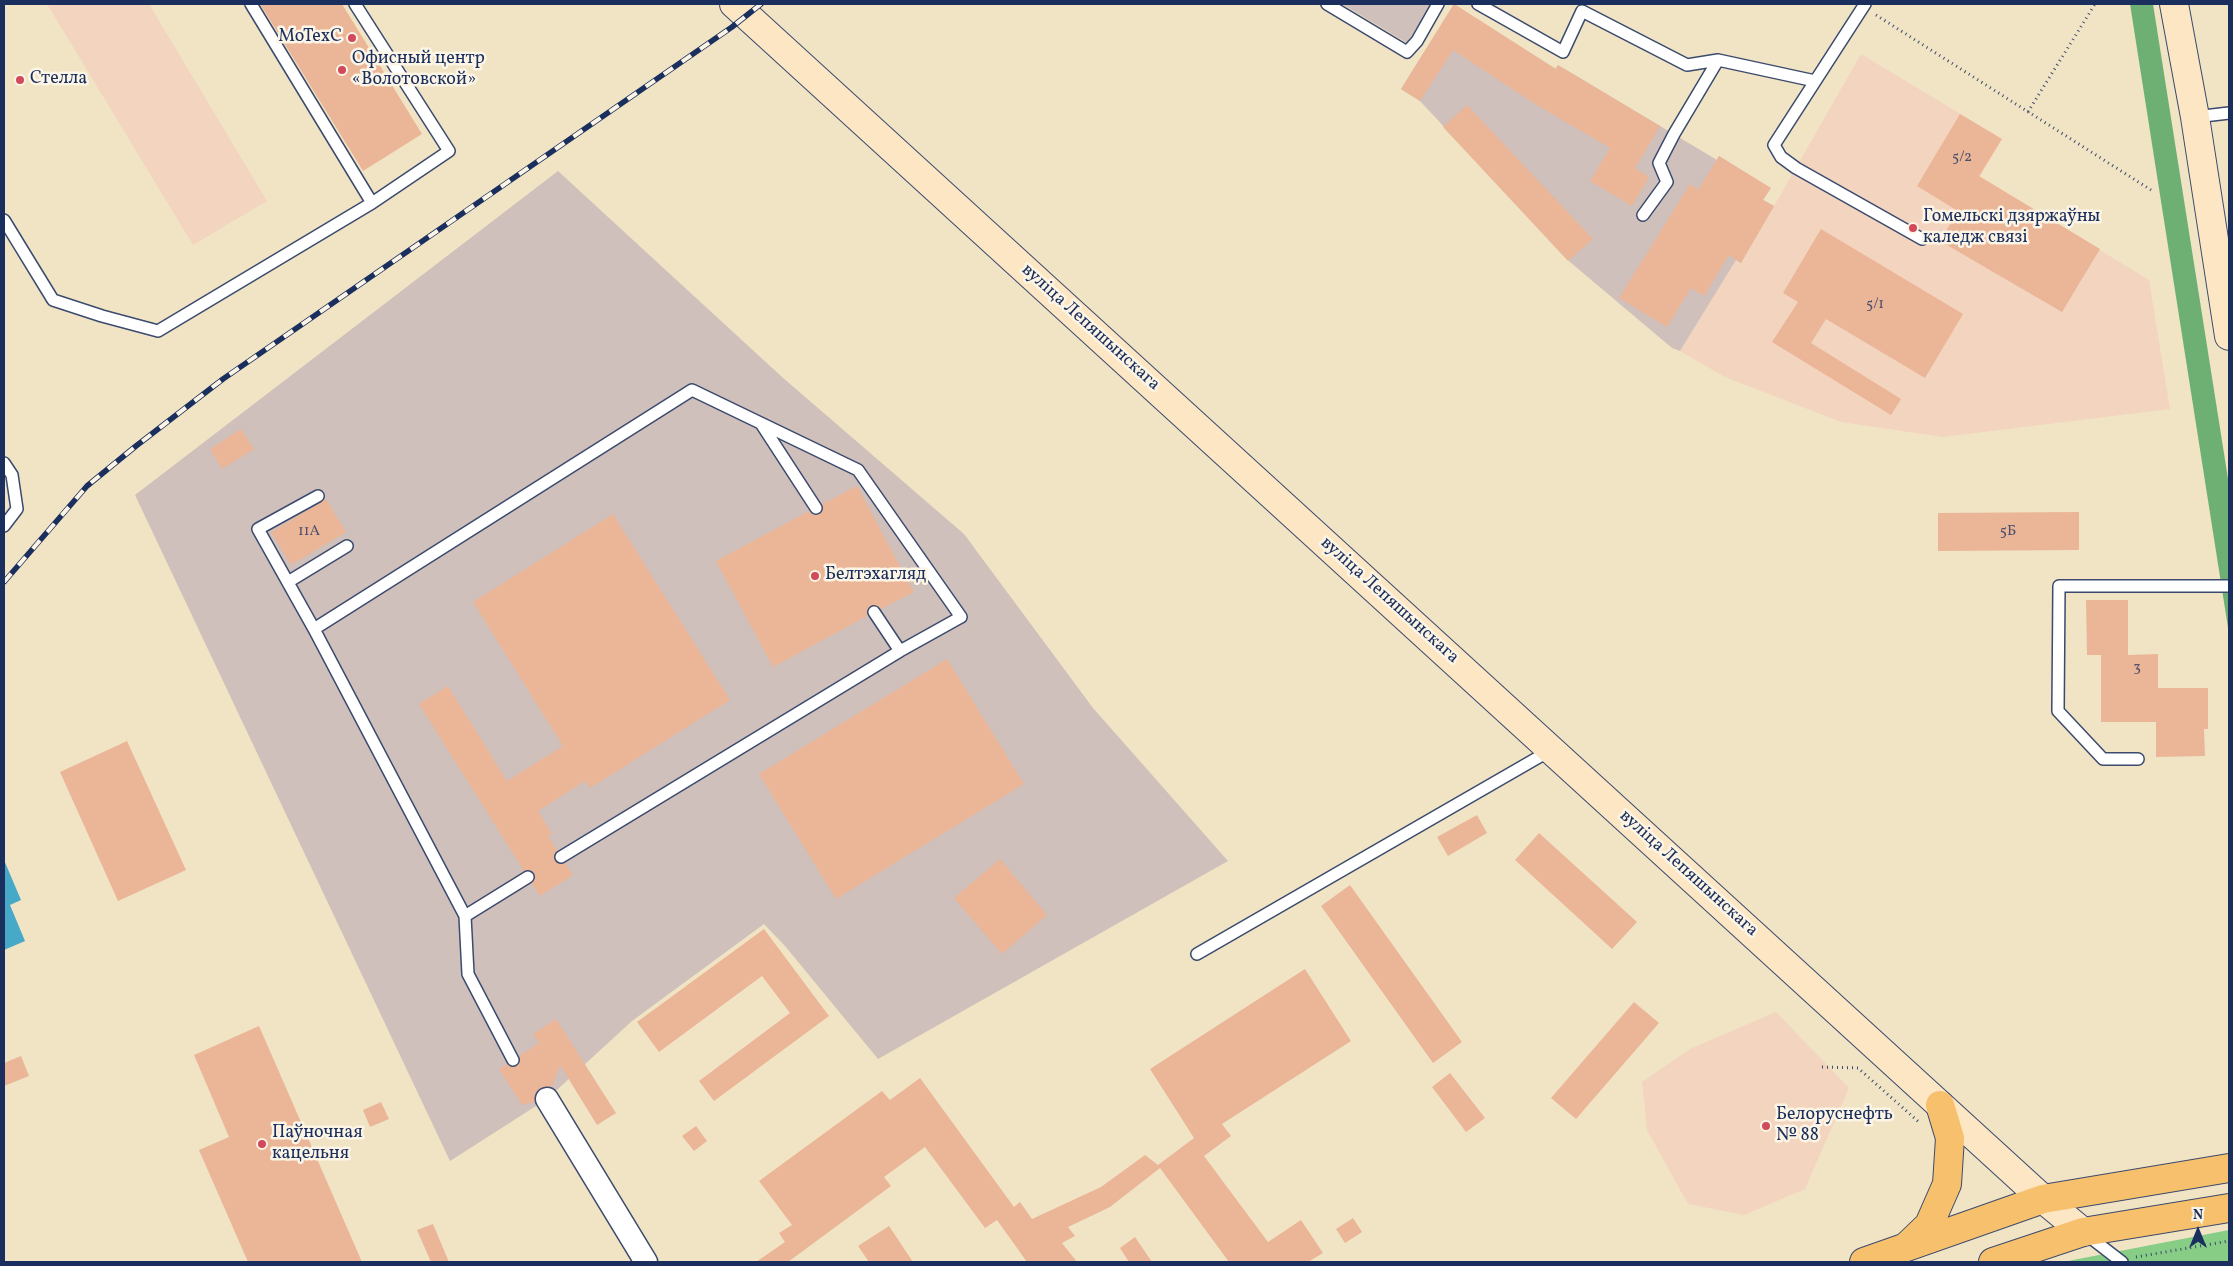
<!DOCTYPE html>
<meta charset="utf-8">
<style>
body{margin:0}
#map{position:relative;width:2233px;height:1266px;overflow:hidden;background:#f0e4c5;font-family:Vollkorn,serif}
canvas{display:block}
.frame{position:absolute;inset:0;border:5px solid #1b2f5e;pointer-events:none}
.north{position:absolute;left:2173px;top:1206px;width:50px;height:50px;-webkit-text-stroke:4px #fcf5e5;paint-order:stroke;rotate:0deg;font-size:14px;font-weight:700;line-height:20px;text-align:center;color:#1b2f5e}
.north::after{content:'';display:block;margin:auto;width:18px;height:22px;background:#1b2f5e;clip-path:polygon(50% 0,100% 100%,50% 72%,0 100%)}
</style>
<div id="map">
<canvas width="2233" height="1266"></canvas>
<div class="frame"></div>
<div class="north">N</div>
</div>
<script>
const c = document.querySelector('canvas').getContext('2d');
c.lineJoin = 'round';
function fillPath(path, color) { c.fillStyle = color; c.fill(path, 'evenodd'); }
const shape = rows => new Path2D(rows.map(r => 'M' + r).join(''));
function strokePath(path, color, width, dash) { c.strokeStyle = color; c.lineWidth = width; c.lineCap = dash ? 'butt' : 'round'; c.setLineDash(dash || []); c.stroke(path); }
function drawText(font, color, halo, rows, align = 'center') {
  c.font = font + ' Vollkorn,serif'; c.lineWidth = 5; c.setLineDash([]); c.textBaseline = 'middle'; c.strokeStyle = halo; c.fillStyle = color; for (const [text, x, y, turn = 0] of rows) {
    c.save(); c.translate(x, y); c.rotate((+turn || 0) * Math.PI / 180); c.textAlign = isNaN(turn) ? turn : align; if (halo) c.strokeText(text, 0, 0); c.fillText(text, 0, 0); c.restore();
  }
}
const built = shape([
 [47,4,149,4,267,201,193,245],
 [1861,54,2002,139,1980,177,2149,280,2170,409,1943,437,1841,422,1725,377,1680,351,1736,259,1742,262],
 [1776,1012,1849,1088,1805,1189,1744,1215,1688,1204,1647,1130,1642,1082,1690,1049]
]);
const industrial = shape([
 [1342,4,1432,4,1407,43],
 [1454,4,1555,69,1558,65,1717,160,1719,156,1770,188,1763,200,1774,206,1741,263,1736,260,1680,351,1672,348,1570,262,1420,101,1401,89],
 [558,171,782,377,964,534,1093,708,1228,861,878,1059,785,946,764,924,632,1021,547,1099,450,1161,135,495]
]);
const green = shape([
 [2229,1230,2229,1262,2066,1262,2073,1260]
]);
const forest = shape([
 [2130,4,2153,4,2229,485,2229,634]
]);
const water = shape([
 [4,860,21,900,10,905,25,941,4,950]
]);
const building = shape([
 [260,4,342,4,422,134,363,171],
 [1454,4,1556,69,1558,65,1660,126,1635,168,1649,177,1632,206,1590,181,1610,148,1535,104,1453,50,1420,101,1401,89],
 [1467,105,1593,239,1568,261,1443,127],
 [1960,114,2002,139,1979,176,2100,249,2062,312,1940,241,1958,211,1917,186],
 [1719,156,1771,188,1763,200,1774,206,1741,263,1729,255,1704,296,1691,288,1667,327,1619,298,1690,184,1698,190],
 [1821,229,1963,314,1925,378,1826,319,1811,343,1901,399,1891,415,1772,342,1798,302,1783,293],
 [241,429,254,449,222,469,210,449],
 [857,486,914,592,881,609,877,605,870,606,867,609,867,616,773,667,716,561,809,511,813,515,820,514,823,511,822,504],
 [326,499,346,532,291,565,271,532],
 [2079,512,2079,550,1938,551,1938,513],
 [613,514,730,700,590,788,585,781,538,811,552,834,548,836,557,850,554,854,554,860,561,864,565,863,573,875,540,896,532,884,535,877,534,873,528,870,524,871,419,704,448,686,507,781,563,746,473,602],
 [2086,600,2128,600,2128,655,2158,654,2158,688,2208,688,2208,729,2204,729,2205,756,2156,757,2156,722,2101,722,2101,655,2087,655],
 [947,659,1024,784,836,899,759,774],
 [127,741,186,870,118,901,60,772],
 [1477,815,1487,833,1448,856,1437,837],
 [1539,833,1637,922,1612,949,1515,860],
 [1000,859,1047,915,1002,954,954,898],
 [1350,885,1462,1042,1433,1063,1321,906],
 [764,929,829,1016,714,1101,699,1081,790,1013,762,976,659,1052,637,1022],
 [1305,969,1351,1041,1222,1124,1231,1136,1204,1156,1268,1242,1301,1220,1323,1253,1308,1262,1229,1262,1160,1168,1110,1207,1068,1227,1075,1236,1062,1243,1077,1262,1027,1262,997,1220,985,1228,925,1147,884,1177,891,1186,788,1262,756,1262,785,1242,779,1233,792,1225,759,1181,882,1091,890,1100,920,1078,1014,1207,1020,1202,1032,1219,1101,1187,1145,1155,1158,1165,1194,1138,1150,1069],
 [1634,1002,1659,1023,1576,1119,1551,1098],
 [556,1019,616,1113,597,1125,560,1065,552,1087,541,1088,535,1093,535,1102,522,1105,499,1069,507,1064,512,1067,517,1066,520,1061,519,1056,539,1043,533,1034],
 [259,1026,362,1262,248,1262,199,1150,229,1137,194,1055],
 [21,1056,29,1076,4,1086,4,1063],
 [1450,1073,1485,1118,1466,1132,1432,1087],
 [381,1102,389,1119,370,1127,363,1110],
 [696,1126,707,1141,694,1151,682,1136],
 [1353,1218,1362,1232,1345,1243,1336,1229],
 [433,1224,449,1262,431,1262,417,1230],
 [889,1226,913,1262,869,1262,858,1246],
 [1135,1237,1152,1262,1129,1262,1120,1248]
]);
const path = shape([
 [1876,15,2151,190],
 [2028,112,2095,4],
 [1822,1067,1858,1068,1920,1123],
 [2136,1257,2229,1241]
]);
const service = shape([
 [251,4,372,203],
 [1327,4,1407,52,1417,41,1438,4],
 [1478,4,1563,52,1582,11,1687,65,1718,60,1815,81],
 [1865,4,1774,145,1781,157,1796,168,1922,239],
 [2195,117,2229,113],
 [1643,215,1667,182,1659,163,1674,134,1718,60],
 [4,220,53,300,102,316,158,331,372,203,449,151,355,4],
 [762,425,816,508],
 [4,463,12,475,17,509,4,526],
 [318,496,258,529,314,629,465,916,468,974,513,1060],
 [288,582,347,546],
 [314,629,692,390,858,470,961,617,900,651],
 [2138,759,2103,759,2058,711,2059,586,2229,586],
 [561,857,900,651,874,612],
 [465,916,528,877],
 [1197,954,1551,750],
 [2087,1235,2122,1262]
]);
const minor = shape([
 [547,1099,646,1262]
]);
const secondary = shape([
 [734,4,2043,1199,2083,1232],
 [2174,4,2195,117,2229,336]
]);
const primary = shape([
 [1907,1246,1929,1225,1947,1184,1950,1138,1940,1105],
 [1864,1262,2043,1199,2229,1168],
 [1993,1262,2083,1232,2229,1208]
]);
const rail = shape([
 [4,582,87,486,136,446,223,379,732,27,761,4]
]);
const markers = [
 [352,38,5,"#d1495b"],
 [342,70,5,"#d1495b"],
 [20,80,5,"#d1495b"],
 [1913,228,5,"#d1495b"],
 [815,576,5,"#d1495b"],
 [1766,1126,5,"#d1495b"],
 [262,1144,5,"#d1495b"]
];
const numberNames = [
 ["5/2",1962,158],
 ["5/1",1875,305],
 ["11А",309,532],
 ["5Б",2008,532],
 ["3",2137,668]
];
const poiNames = [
 ["MoTexC",342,38,"right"],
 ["Офисный центр",352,60],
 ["«Волотовской»",352,81],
 ["Стелла",30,80],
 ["Гомельскі дзяржаўны",1923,218],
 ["каледж связі",1923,239],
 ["Белтэхагляд",825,576],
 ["Белоруснефть",1776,1116],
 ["№ 88",1776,1137],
 ["Паўночная",272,1134],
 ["кацельня",272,1155]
];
const streetNames = [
 ["вуліца Лепяшынскага",1090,328,42],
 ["вуліца Лепяшынскага",1389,601,42],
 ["вуліца Лепяшынскага",1688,874,42]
];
fillPath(built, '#f3d4bf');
fillPath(industrial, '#cfc0bb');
fillPath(green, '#88cd86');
fillPath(forest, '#6eb073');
fillPath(water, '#47a9c7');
fillPath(building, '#ebb597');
strokePath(service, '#3b4a6d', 14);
strokePath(minor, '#3b4a6d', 25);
strokePath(secondary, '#3b4a6d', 30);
strokePath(primary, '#3b4a6d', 30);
strokePath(path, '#3b4a6d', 3, [1, 4]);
strokePath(service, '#fff', 11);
strokePath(minor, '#fff', 22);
strokePath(secondary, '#fce6c4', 28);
strokePath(primary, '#f7c06c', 28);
strokePath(rail, '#1b2f5e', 5.5);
strokePath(rail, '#fcf5e5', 4, [11]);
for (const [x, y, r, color] of markers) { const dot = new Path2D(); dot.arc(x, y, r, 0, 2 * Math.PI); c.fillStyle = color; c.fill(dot); strokePath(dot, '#fcf5e5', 2); }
drawText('15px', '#4f506c', null, numberNames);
drawText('18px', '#1b2f5e', '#fcf5e5', poiNames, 'left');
drawText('18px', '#1b2f5e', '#fcf5e5', streetNames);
</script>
